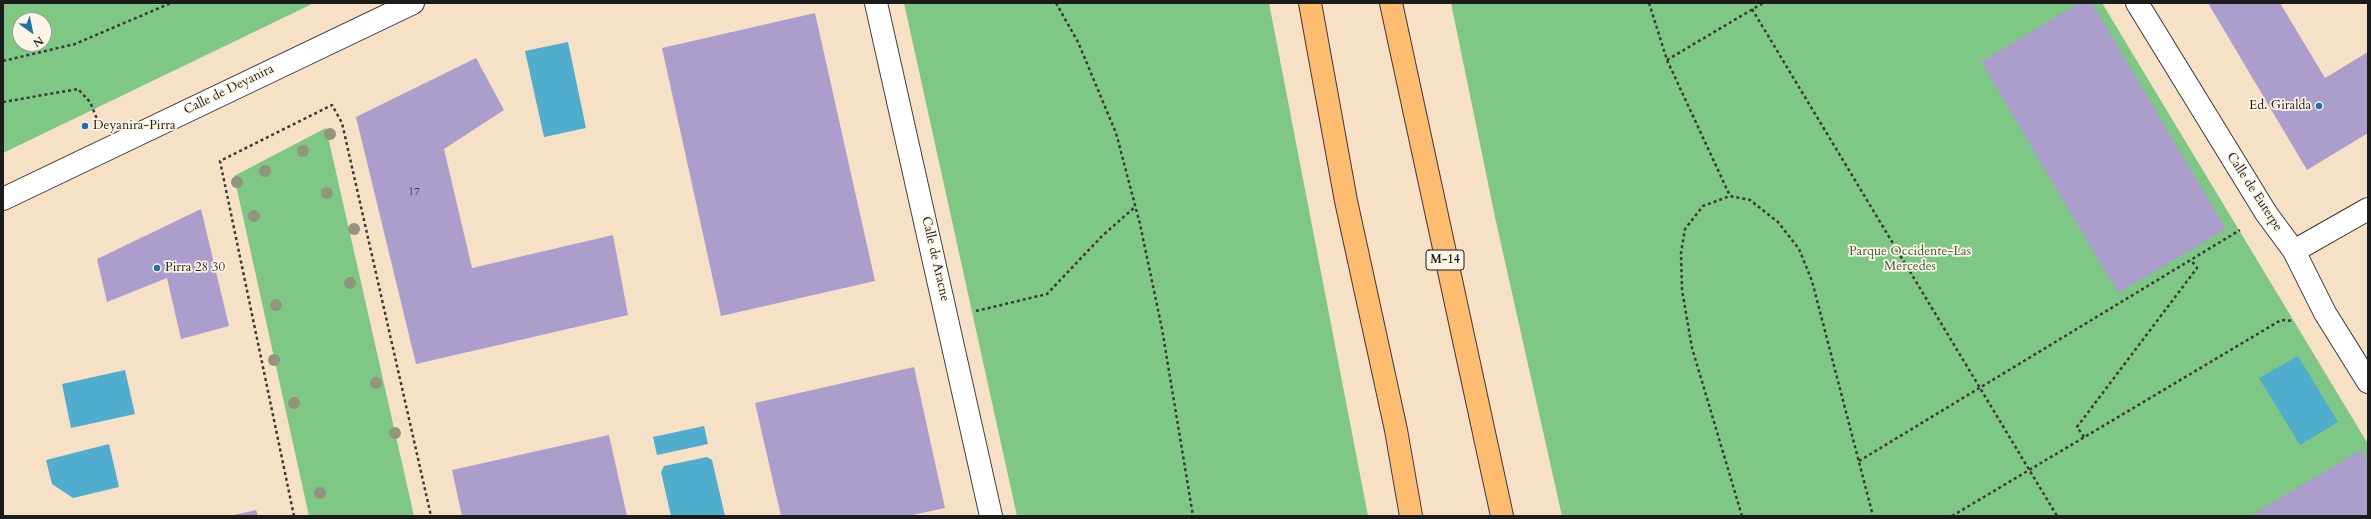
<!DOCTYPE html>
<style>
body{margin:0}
#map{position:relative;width:2371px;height:519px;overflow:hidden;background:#f6e0c6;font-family:Cardo,serif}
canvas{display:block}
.frame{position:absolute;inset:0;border:4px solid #1c1c1c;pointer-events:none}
.north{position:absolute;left:12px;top:12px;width:40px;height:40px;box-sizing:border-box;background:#fcf5e5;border:1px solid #a29e95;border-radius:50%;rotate:147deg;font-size:11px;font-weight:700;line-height:16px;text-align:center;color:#1c1c1c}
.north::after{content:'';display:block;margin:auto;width:14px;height:18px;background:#1f6fb2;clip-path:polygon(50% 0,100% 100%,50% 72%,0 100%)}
</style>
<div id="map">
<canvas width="2371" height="519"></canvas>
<div class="frame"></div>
<div class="north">N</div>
</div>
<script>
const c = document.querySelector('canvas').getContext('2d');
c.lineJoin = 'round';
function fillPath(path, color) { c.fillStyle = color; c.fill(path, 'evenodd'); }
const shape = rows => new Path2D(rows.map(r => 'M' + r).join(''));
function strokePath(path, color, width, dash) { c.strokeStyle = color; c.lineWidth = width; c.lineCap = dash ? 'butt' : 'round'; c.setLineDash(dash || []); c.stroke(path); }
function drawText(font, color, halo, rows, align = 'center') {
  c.font = font + ' Cardo,serif'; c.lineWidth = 3.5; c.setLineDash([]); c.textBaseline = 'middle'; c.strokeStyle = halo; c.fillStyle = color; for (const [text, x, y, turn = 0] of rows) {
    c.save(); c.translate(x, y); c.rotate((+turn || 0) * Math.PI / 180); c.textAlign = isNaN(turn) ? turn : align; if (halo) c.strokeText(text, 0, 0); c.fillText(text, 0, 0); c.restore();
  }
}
const green = shape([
 [3,3,314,3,3,153],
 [20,20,44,20,44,44,20,44],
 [904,3,1269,3,1368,516,1017,516],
 [1451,3,2102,3,2368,444,2368,516,1562,516,1495,217],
 [326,128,414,516,309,516,234,176]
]);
const water = shape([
 [568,42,586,128,544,137,525,51],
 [2298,356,2338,422,2300,445,2259,378],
 [125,370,135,414,71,428,62,384],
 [704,426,708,444,657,455,653,437],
 [109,444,119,487,73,498,52,484,46,460],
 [707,457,712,460,725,516,671,516,661,472,664,466]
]);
const building = shape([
 [2079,3,2092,3,2226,229,2118,293,1981,62],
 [2208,3,2280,3,2325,78,2368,52,2368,133,2307,170],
 [815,13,875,281,721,316,662,48],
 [476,58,504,110,444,149,472,268,613,235,628,315,416,364,356,117],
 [201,209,229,326,181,339,167,278,107,302,97,259],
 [914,367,945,508,908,516,781,516,755,403],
 [609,435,627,516,462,516,452,470],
 [2361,450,2368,462,2368,516,2254,516,2253,514],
 [256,510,258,516,234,516,234,515]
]);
const path = shape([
 [1056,3,1078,42,1116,133,1140,224,1162,329,1193,516],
 [1649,3,1667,60,1730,196],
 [1752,9,2057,516],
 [1667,60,1763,3],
 [3,61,75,44,171,3],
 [3,102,78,89,90,102,97,119],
 [976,311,1047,294,1102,236,1135,207],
 [2084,437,2077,427,2197,268,2191,260],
 [1859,461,2240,230],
 [294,516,220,161,332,105,342,123,431,516],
 [1742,516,1692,348,1682,290,1681,253,1685,229,1703,206,1730,196,1750,200,1778,222,1799,249,1812,281,1873,516],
 [1952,516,2281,320,2294,321]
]);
const minor = shape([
 [876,3,991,516],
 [2137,3,2266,213,2294,251,2325,313,2368,382],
 [3,199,413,3],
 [2294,251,2368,209]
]);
const highway = shape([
 [1310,3,1346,201,1396,430,1411,516],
 [1391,3,1502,516]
]);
const trees = [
 [330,134],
 [303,151],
 [265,171],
 [237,182],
 [327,193],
 [254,216],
 [354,229],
 [350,283],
 [276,305],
 [274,360],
 [376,383],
 [294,403],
 [395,433],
 [320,493]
];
const markers = [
 [2319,106,4,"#1f6fb2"],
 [85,126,4,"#1f6fb2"],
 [157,268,4,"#1f6fb2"]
];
const numberNames = [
 ["17",414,192]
];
const shields = [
 [1445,260,38]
];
const shieldNames = [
 ["M-14",1445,260]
];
const streetNames = [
 ["Calle de Deyanira",229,90,-26],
 ["Calle de Euterpe",2254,192,57],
 ["Calle de Aracne",935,259,77]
];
const poiNames = [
 ["Ed. Giralda",2311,106,"right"],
 ["Deyanira-Pirra",93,126],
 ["Pirra 28 30",165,268]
];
const parkNames = [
 ["Parque Occidente-Las",1910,252],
 ["Mercedes",1910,267]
];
fillPath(green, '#7ec784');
fillPath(water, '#50adce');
fillPath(building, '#ab9ecd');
strokePath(minor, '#3d3936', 24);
strokePath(highway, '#3d3936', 24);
strokePath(path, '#3d3936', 2.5, [3, 3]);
strokePath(minor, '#fff', 22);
strokePath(highway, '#febc70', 22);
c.fillStyle = '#91957c';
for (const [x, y] of trees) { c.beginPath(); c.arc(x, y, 6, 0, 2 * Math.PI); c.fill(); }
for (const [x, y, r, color] of markers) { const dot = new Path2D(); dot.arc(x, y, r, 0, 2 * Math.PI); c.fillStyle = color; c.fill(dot); strokePath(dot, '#fcf5e5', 1.5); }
drawText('11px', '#403c48', null, numberNames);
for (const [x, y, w] of shields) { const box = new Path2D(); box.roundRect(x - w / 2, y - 10, w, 20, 3); c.fillStyle = '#fcf5e5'; c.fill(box); strokePath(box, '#1c1c1c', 1); }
drawText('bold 12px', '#1c1c1c', null, shieldNames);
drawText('13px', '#1c1c1c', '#fcf5e5', streetNames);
drawText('13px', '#1c1c1c', '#fcf5e5', poiNames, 'left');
drawText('13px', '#3e5840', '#fcf5e5', parkNames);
</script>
